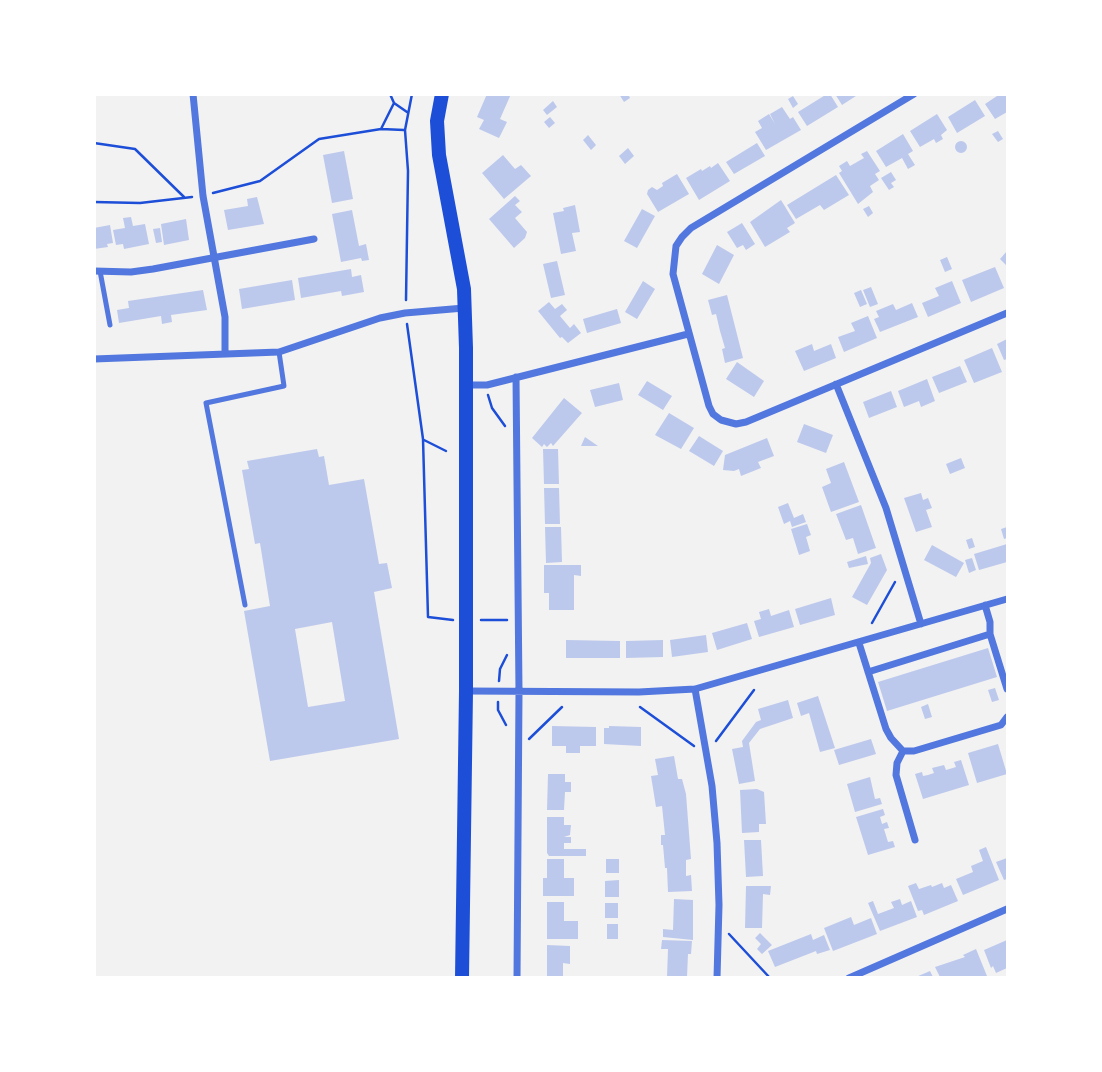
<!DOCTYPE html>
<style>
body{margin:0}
#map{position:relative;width:1102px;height:1072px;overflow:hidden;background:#f2f2f2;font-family:"Fira Sans",sans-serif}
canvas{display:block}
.frame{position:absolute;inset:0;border:96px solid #fff;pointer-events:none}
</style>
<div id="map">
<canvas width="1102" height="1072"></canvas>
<div class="frame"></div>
</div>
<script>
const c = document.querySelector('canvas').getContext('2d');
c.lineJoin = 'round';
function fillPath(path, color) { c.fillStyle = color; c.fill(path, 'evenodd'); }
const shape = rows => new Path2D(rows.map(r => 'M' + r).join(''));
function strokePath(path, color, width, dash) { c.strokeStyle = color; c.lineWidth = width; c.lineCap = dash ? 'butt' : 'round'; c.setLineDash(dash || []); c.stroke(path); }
const building = shape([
 [487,94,511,94,500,119,507,122,499,138,479,129,484,120,477,117],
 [619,94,628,94,630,98,624,102],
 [827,94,830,94,838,107,807,126,798,112],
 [835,94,859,94,842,105],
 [1007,94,1007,112,995,119,985,104,1000,94],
 [793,96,798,104,793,108,788,99],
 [975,100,985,116,957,133,948,117],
 [553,101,557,107,547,115,543,110],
 [782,107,790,119,793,117,801,130,766,150,755,132,762,128,758,121,769,114,775,124,770,114],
 [937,114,947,130,941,135,943,139,936,143,934,139,920,147,910,131],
 [550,117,555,123,549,128,544,122],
 [998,131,1003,139,998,142,992,134],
 [903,134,913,151,908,154,915,165,908,169,902,158,886,167,876,151],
 [588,135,596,145,591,150,583,140],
 '955 147a6 6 0 1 1 12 0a6 6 0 1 1-12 0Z',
 [757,143,765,156,734,174,726,162],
 [628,148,634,156,625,164,619,156],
 [344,151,353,199,332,203,323,155],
 [867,151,880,171,875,174,879,180,870,186,873,192,858,204,839,173,842,171,839,166,847,161,850,166,864,158,861,154],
 [503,155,515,169,521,165,531,176,504,199,482,173],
 [718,163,730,181,699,200,686,178,701,169,702,171,710,166,711,168],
 [891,172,896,180,891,183,894,187,889,190,881,178],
 [677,174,689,194,658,212,647,194,648,190,652,187,657,190,663,186,662,183],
 [836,175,849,195,824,210,820,205,796,219,787,205],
 [515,196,520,201,515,205,522,212,515,218,527,232,525,238,514,248,489,219],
 [257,197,264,224,228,230,224,210,248,206,247,199],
 [781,200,795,223,787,228,790,232,765,247,750,222],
 [575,205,580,232,572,233,576,251,561,254,553,213,564,211,563,208],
 [869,206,873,213,868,217,863,209],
 [642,209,655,216,637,248,624,241],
 [352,210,359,246,366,244,369,260,362,261,361,258,341,262,332,214],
 [131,217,133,226,145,224,149,244,124,249,123,244,116,245,113,230,125,228,123,218],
 [186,219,189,240,164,245,161,224],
 [742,223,755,244,746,250,743,245,737,248,727,232],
 [110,225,113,243,107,244,108,247,94,249,94,228],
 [160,228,162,242,156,243,153,229],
 [717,245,734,255,719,284,702,274],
 [1007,251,1007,266,1000,259],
 [947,257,952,269,945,272,940,260],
 [557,261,565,295,551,298,543,264],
 [995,267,1004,288,971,302,962,280],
 [351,269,352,277,361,275,364,292,342,296,341,291,301,298,298,278],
 [292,280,295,300,242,309,239,289],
 [643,281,655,289,637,319,625,312],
 [952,281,961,303,928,317,922,303,939,296,935,288],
 [871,287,878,304,870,307,863,290],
 [203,290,207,310,171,315,172,322,162,324,161,316,119,323,117,310,129,308,128,301],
 [861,290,867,304,860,307,854,293],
 [727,295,743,358,725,363,722,349,725,348,720,331,716,314,712,315,708,300],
 [549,302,555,309,562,304,567,310,560,316,570,328,574,324,581,333,568,343,562,337,560,338,538,311],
 [912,303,918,317,880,332,874,319,879,317,876,311,893,304,896,310],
 [617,309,621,323,587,333,583,319],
 [868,316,877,338,844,352,838,337,855,331,851,323],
 [1007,339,1007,359,1004,360,997,344],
 [812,344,814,351,831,344,836,358,804,371,795,351],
 [992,348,1002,372,974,383,964,360],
 [737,362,764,381,754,397,726,379],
 [960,366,967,382,939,393,932,377],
 [927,379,935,401,921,407,919,401,904,407,898,391],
 [647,381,672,396,663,410,638,395],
 [619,383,623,400,595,407,590,390],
 [891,391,897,407,869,418,863,402],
 [564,398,582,413,553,446,551,443,547,447,544,444,542,447,532,438],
 [669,413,694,428,681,449,655,435],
 [804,424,833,435,826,453,797,442],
 [699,436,723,451,714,466,689,451],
 [585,437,598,446,581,446],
 [767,438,774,456,758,462,761,468,741,476,739,469,734,471,723,470,725,455],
 [317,449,319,457,324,456,329,485,364,479,379,564,387,563,392,588,374,592,399,739,270,761,244,611,270,606,260,543,255,544,242,470,249,469,247,461],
 [332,622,345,701,308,707,295,629],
 [543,449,558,449,559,484,544,484],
 [961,458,965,468,950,474,946,464],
 [844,462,859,502,831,512,822,487,831,483,826,469],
 [544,488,559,488,560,524,545,524],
 [921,493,923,500,928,498,932,508,926,510,932,527,916,532,904,498],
 [788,503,794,518,803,514,806,522,792,527,790,521,784,524,778,507],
 [861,505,876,548,858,554,853,538,846,540,836,514],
 [807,524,811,535,806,537,810,551,799,555,791,529],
 [545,527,561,527,562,562,546,563],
 [1007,527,1007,538,1004,539,1001,529],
 [972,538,975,547,969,549,966,540],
 [1007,544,1007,562,979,570,974,554],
 [932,545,964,563,956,577,924,560],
 [881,554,887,570,867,605,852,597,871,563,870,558],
 [866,556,868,564,849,568,847,562],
 [972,558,976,570,969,573,965,560],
 [544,565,581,565,581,576,574,575,574,610,549,610,549,593,544,593],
 [831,598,835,615,800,625,795,609],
 [769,609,771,616,789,610,794,627,759,637,754,621,761,619,759,612],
 [747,623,752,639,717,650,712,633],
 [706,635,708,652,672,657,670,640],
 [566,640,620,641,620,658,566,658],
 [663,640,663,657,626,658,626,641],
 [988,648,997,677,887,711,878,682],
 [995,688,999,700,992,702,988,690],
 [818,696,835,748,820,752,809,713,801,716,797,703],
 [788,700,793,718,760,729,749,743,755,781,739,784,732,749,743,747,742,741,756,722,761,720,758,709],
 [928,704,932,717,925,719,921,707],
 [552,726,596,727,596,746,580,746,580,753,566,753,566,746,552,746],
 [609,726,641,727,641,746,604,744,604,728,609,728],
 [871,739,876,754,839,765,834,750],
 [998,744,1007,774,977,783,968,753],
 [674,756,678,779,682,779,686,794,691,859,686,860,686,876,691,875,692,891,668,892,667,868,665,868,663,845,661,845,661,835,665,835,662,806,656,807,651,776,658,775,655,759],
 [961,760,969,785,923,799,915,774,922,772,923,776,928,775,934,773,932,768,944,765,946,770,956,767,954,762],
 [548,774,565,774,565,782,571,782,571,792,565,792,564,810,547,810],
 [870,777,875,799,880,798,882,804,855,812,847,784],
 [757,789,764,792,766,824,759,824,759,832,742,833,740,790],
 [883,809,885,815,880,817,882,824,887,822,889,828,884,829,888,842,893,841,895,847,868,855,856,817],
 [547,817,564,817,564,825,571,825,570,835,564,837,571,837,571,843,564,843,564,849,586,849,586,856,549,856,547,853],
 [744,840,761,840,763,876,746,877],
 [986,847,999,880,963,895,956,879,973,872,971,866,983,861,979,850],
 [1007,858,1007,879,1004,880,996,862],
 [547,859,564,859,564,878,574,878,574,896,543,896,543,878,547,878],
 [606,859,619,859,619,873,606,873],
 [619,880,619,897,605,897,605,881],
 [916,883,919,889,931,885,932,887,942,883,944,888,951,885,958,901,924,915,922,910,918,911,908,886],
 [746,886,771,886,770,895,763,894,762,928,745,928],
 [674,899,693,900,693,940,663,937,663,929,673,930],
 [900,899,902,905,911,901,917,917,880,931,868,903,873,901,878,914,894,908,891,902],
 [547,902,564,902,564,921,578,921,578,939,547,939],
 [605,903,618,903,618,918,605,918],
 [851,917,854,925,871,918,877,934,833,951,824,928],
 [607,924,618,924,618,939,607,939],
 [760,933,772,945,762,954,757,949,761,944,755,938],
 [811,934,813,940,824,935,830,950,817,954,816,951,775,967,768,951],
 [662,940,692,941,691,954,688,954,687,977,667,977,668,949,661,949],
 [1007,940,1007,961,1006,961,1007,968,996,973,993,966,991,968,984,950],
 [547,945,570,946,570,964,563,963,563,977,547,977],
 [976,949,987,976,940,977,935,967,965,957,963,955],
 [930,971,933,977,916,977]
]);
const path = shape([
 [390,94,394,103,407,112],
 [381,129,394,103],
 [94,143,135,149,184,197],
 [213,193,260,181,319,139,381,129,404,130],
 [94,202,140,203,192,197],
 [406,300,408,171,405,130,412,94],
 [407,324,423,439,428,617,453,620],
 [488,395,492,408,505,426],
 [424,440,446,451],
 [481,620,507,620],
 [872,623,895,582],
 [499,681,500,669,507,655],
 [498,702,498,710,506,725],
 [640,707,694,746],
 [529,739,562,707],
 [716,741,754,690],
 [729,934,770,978]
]);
const service = shape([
 [100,271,110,325],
 [245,605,206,403,284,386,279,352]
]);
const minor = shape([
 [193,94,203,196,225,317,225,354],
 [914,94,691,228,682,237,676,246,673,274,709,406,713,414,721,420,736,424,746,422,1007,313],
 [94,271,131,272,153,269,314,239],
 [94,359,279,352,380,318,405,313,464,308],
 [516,377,519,692,517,978],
 [836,384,886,508,921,624],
 [464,385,487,385,688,334],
 [985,605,990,622,990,634,1007,689],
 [859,643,886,729,891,738,903,751,914,751,1001,725,1007,717],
 [868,672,990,634],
 [695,689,712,786,717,843,719,905,717,978],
 [467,691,639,692,695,689,1007,599],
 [903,751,897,763,896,775,915,840],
 [849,978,1007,909]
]);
const secondary = shape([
 [442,94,437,121,439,155,464,289,466,348,466,691,462,978]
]);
fillPath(building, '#bdc9ec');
strokePath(path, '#1d4ed8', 2.5);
strokePath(service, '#5277de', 5);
strokePath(minor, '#5277de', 7);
strokePath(secondary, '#1d4ed8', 14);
</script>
